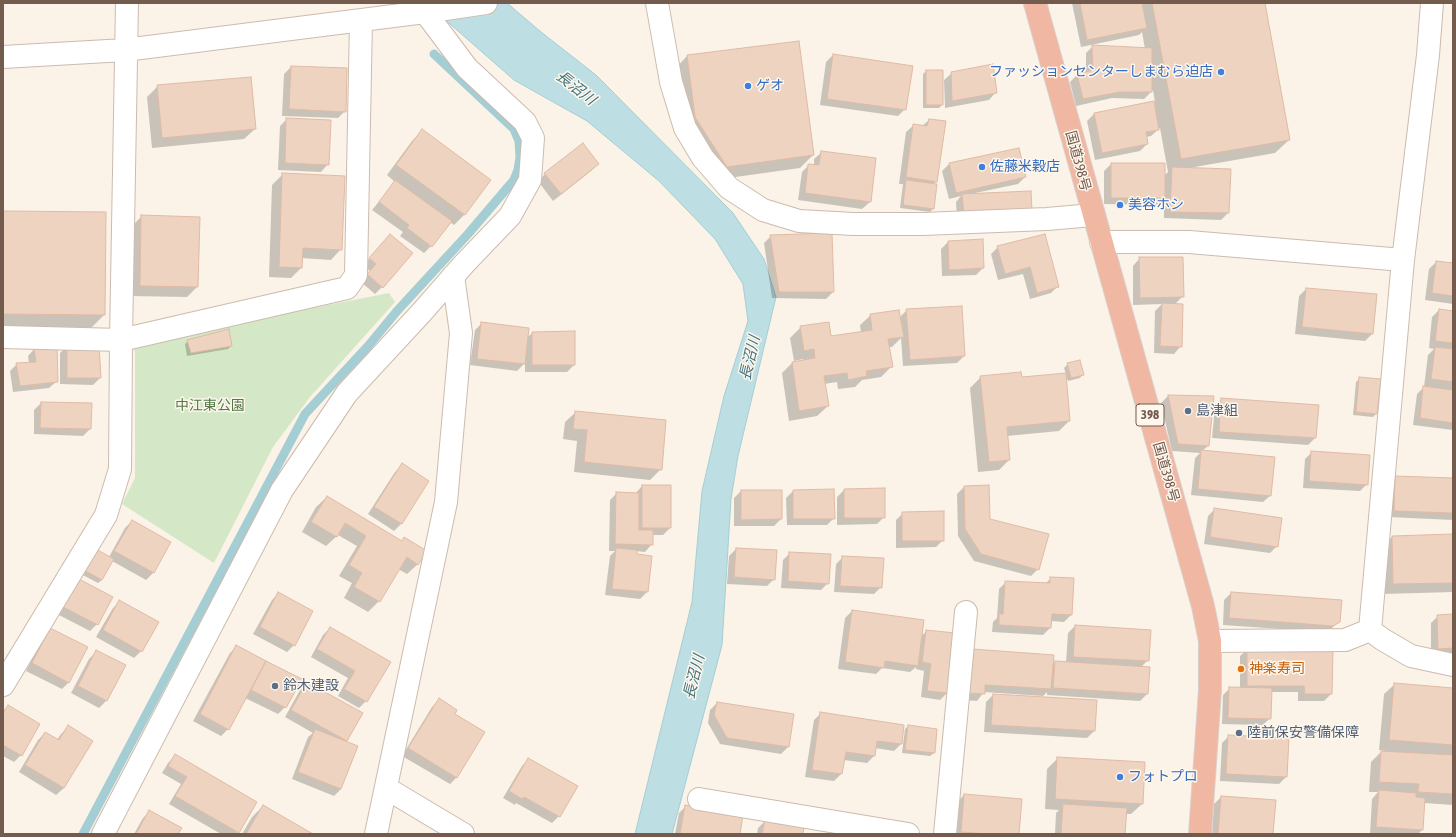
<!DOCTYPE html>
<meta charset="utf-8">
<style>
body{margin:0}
#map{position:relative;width:1456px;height:837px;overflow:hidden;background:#fbf3e7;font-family:"Asap Condensed",sans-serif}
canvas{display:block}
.frame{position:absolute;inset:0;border:4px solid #735b4d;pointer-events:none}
</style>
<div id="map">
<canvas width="1456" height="837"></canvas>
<div class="frame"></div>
</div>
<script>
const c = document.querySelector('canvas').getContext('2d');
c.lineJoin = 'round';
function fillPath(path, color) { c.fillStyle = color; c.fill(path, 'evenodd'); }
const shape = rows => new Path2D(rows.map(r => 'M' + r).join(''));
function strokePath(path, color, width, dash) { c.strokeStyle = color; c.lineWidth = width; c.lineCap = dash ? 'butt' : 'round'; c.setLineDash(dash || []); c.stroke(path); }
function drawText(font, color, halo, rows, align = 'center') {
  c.font = font + ' "Asap Condensed","Noto Sans JP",sans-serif'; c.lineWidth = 3; c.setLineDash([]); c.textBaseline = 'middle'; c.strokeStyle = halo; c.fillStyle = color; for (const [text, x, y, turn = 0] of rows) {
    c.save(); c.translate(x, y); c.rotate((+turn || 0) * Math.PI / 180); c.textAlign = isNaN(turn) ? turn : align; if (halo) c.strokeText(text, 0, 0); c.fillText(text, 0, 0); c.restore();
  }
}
const green = shape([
 [389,293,395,302,310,397,273,447,214,563,122,504,135,478,135,354,134,347,241,322]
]);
const water = shape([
 [426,3,507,3,541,32,596,75,733,213,764,259,776,297,738,456,731,499,722,645,672,834,635,834,692,602,702,491,724,396,748,321,743,284,715,239,659,181,587,121,514,80,426,3]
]);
const shadow = shape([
 [1072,3,1264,3,1289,140,1275,153,1189,168,1228,213,1221,220,1164,218,1164,197,1157,205,1104,204,1104,171,1111,164,1164,176,1168,172,1160,128,1151,136,1146,137,1147,144,1140,151,1095,160,1087,121,1094,114,1155,102,1153,90,1144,99,1112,98,1076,106,1070,82,1077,75,1086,73,1086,53,1093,46,1145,49,1142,32,1139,35,1081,47],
 [798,42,813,155,800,168,714,180,674,70,687,56],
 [833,55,905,109,898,116,820,105,826,62],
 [291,67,345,111,338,118,282,116,284,74],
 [926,71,942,105,939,108,923,108,923,74],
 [952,73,996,92,989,100,945,108,944,80],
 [158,86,255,129,244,139,152,148,147,97],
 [287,119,328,164,321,172,278,170,280,126],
 [929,120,937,181,933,184,933,209,930,212,900,208,903,184,899,184,906,132,914,125,922,126],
 [422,131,465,214,454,225,450,222,431,246,424,253,400,236,403,232,372,210,395,182,387,175,412,141],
 [822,152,870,202,862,209,798,200,802,172,809,165,814,165,814,159],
 [598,164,591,171,553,201,538,181,545,174],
 [949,164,1025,177,1018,184,975,193,975,194,1030,192,957,220,956,202,961,196,949,199,942,171],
 [283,174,341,249,331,260,301,258,301,268,291,278,269,277,272,185],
 [3,212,104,315,91,328,3,327],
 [142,216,197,287,187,297,130,296,131,227],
 [1044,235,1058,286,1051,293,1030,299,1023,274,998,280,991,254,998,247],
 [771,236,833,292,826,299,772,298,764,243],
 [383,242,382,287,375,294,361,282,370,271,363,266],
 [948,242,983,268,976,275,942,276,941,249],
 [1140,258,1183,296,1174,305,1181,346,1174,354,1154,353,1155,311,1162,304,1133,305,1133,266],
 [1436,262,1453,264,1453,304,1425,300,1429,269],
 [1306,289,1376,295,1372,334,1365,341,1295,334,1299,296],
 [907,310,964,356,957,363,903,366,901,338,892,347,889,347,892,366,881,377,862,380,855,387,838,389,837,382,824,384,828,406,817,416,789,421,782,373,792,363,804,361,803,359,794,361,790,338,801,327,830,337,861,332,860,325,871,315,900,317],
 [1439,310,1453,312,1453,430,1413,425,1417,394,1424,387,1428,355,1434,349,1429,348,1432,317],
 [482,323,527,338,532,333,574,365,567,372,525,372,525,363,517,371,470,365,475,330],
 [188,341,231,346,228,349,187,356,185,344],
 [67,346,100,378,93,385,60,384,60,353],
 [35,348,57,381,49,388,13,392,10,371,17,364,29,364,28,356],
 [1068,364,1083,374,1080,378,1068,381,1066,376,1065,376,1069,421,1059,431,1007,436,1009,460,999,470,978,472,970,388,981,377,1021,379,1066,374,1064,368],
 [1360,378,1376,414,1373,417,1353,415,1356,382],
 [1168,396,1208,446,1202,451,1271,495,1263,502,1191,495,1195,458,1200,453,1172,451,1161,403],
 [1222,399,1318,406,1315,438,1308,445,1212,438,1215,406],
 [41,403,90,429,83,436,34,434,34,410],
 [576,412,661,469,650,480,574,472,577,441,563,439,565,422],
 [1312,452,1367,484,1360,491,1303,488,1305,459],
 [402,465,428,481,401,524,394,531,368,514,395,472],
 [1396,477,1453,479,1453,520,1388,517,1389,484],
 [642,486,670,528,663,535,652,535,652,544,645,552,636,551,647,592,640,599,605,595,610,556,615,551,609,551,610,500,617,493,635,494],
 [988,486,989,520,1038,569,1031,576,974,561,958,536,957,494,964,487],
 [844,490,884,517,877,524,837,525,837,497],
 [741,491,781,491,781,519,774,526,734,526,734,498],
 [793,491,834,518,827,525,787,525,786,498],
 [327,497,401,542,404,539,418,564,407,574,398,569,379,601,368,612,344,598,352,583,339,576,357,546,338,535,326,546,302,532,316,507],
 [1215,509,1277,546,1270,553,1204,544,1208,516],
 [903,513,943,540,936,547,896,548,896,520],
 [132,521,170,543,153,573,146,580,112,561,102,580,98,583,79,573,109,557,125,528],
 [1453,535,1453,592,1383,594,1382,547,1392,537],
 [736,549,774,579,767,586,727,584,729,556],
 [790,553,828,583,821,590,781,588,783,560],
 [843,557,881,587,874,594,834,592,836,564],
 [1051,578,1073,579,1071,615,1064,622,1051,621,1050,628,1043,635,992,632,993,622,997,618,999,589,1006,582,1045,584],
 [72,587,97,624,90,631,57,614],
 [279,593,294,645,287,652,253,634,272,600],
 [1231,593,1339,621,1332,628,1325,632,1223,625,1224,600],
 [120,601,141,651,134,658,96,637,113,608],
 [852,611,921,636,927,631,947,693,940,700,921,697,924,671,916,669,916,667,910,672,882,668,876,674,838,669,845,618],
 [1453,615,1453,655,1431,655,1431,623,1438,616],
 [1075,626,1148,660,1141,667,1147,694,1140,701,1047,695,1047,692,1043,696,984,692,977,701,962,700,965,657,1052,665,1055,662,1066,663,1068,633],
 [330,628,389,663,366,701,359,708,338,696,348,678,311,657,323,635],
 [51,629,69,682,62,689,26,671,44,636],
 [237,646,300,679,285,707,278,714,245,698,228,729,221,736,193,721,230,653],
 [1248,649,1332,650,1331,694,1324,701,1298,701,1298,692,1271,692,1270,718,1263,725,1222,724,1223,695,1230,688,1240,688,1240,656],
 [96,652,106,701,99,708,71,693,89,659],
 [307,683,346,740,345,742,341,789,334,796,292,779,308,737,313,733,285,717,300,690],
 [1395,684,1453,689,1453,805,1424,803,1422,830,1418,834,1370,834,1372,799,1378,792,1369,792,1371,762,1383,750,1379,750,1384,694],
 [993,695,1094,731,1087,738,984,732,986,702],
 [439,700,453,714,457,777,450,784,402,756,432,707],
 [717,703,793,715,788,747,781,754,720,744,708,723,710,710],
 [8,706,21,755,14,762,3,756,3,711],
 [821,713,901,744,894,751,875,748,874,756,867,763,844,760,841,774,834,781,805,777,814,720],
 [908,726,936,730,934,753,930,756,902,753,905,729],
 [68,727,92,741,64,788,56,795,19,772,38,740,45,733,57,740,61,734],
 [1229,736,1286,777,1279,784,1220,781,1222,743],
 [175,756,256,803,236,834,221,834,169,804,181,784,162,773,168,763],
 [1058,758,1142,804,1131,814,1126,814,1124,834,1055,834,1056,813,1059,810,1045,809,1047,769],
 [529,759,559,816,552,823,516,803,515,805,503,798,522,766],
 [964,795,1018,834,954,834,957,802],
 [1221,797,1272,834,1212,834,1214,804],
 [263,806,311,834,242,834,252,817],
 [686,806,739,834,675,834,679,813],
 [150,811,177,834,134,834,143,818],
 [765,821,802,834,757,834,758,828]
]);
const stream = shape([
 [83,834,305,414,369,345,397,311,468,234,514,180,518,170,520,157,519,141,514,129,434,54]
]);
const building = shape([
 [1080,3,1142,3,1147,28,1087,40,1080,3],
 [1152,3,1265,3,1290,140,1181,159,1152,3],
 [799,41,814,155,727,167,695,117,687,55,799,41],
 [1092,45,1152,48,1152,92,1120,92,1083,99,1077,74,1093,70,1092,45],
 [833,54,913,66,906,110,827,99,833,54],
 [993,64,997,93,952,101,951,72,993,64],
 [291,66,347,68,346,112,289,109,291,66],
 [926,70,943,70,943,105,926,105,926,70],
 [251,77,256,129,162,138,157,85,251,77],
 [1154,101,1159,130,1146,132,1148,144,1102,153,1094,113,1154,101],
 [286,118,331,120,329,165,285,163,286,118],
 [929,119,946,121,937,182,906,177,913,124,927,126,929,119],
 [422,129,491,180,465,215,396,165,422,129],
 [583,143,599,164,561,194,544,173,583,143],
 [1019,148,1026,177,956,193,949,163,1019,148],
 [821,151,876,158,871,202,805,193,808,164,819,165,821,151],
 [1111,163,1165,163,1165,198,1111,198,1111,163],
 [1172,167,1231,169,1229,213,1170,212,1172,167],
 [282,173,345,176,342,250,303,248,302,268,279,267,282,173],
 [395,180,452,221,432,247,407,228,409,225,379,202,395,180],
 [906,180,937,184,934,209,903,205,906,180],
 [1031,191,1032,211,964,214,962,194,1031,191],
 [3,211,106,212,105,315,3,314,3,211],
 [141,215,200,217,198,287,140,286,141,215],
 [832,233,834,292,779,292,770,235,832,233],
 [390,234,413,253,383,288,367,274,376,264,369,258,390,234],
 [1045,234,1059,287,1037,293,1030,267,1005,274,997,246,1045,234],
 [983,239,984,268,949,270,948,241,983,239],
 [1139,257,1183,257,1184,297,1140,298,1139,257],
 [1436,261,1453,263,1453,296,1432,293,1436,261],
 [1306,288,1377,294,1373,334,1302,327,1306,288],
 [1162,303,1183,304,1182,347,1160,346,1162,303],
 [962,306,965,356,910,360,906,309,962,306],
 [1439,309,1453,311,1453,343,1435,341,1439,309],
 [899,310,904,337,888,339,893,367,866,371,867,376,848,380,847,373,824,376,829,406,799,411,792,362,815,358,814,349,804,351,800,326,829,322,831,336,872,330,870,314,899,310],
 [481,322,529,328,525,364,477,359,481,322],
 [229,329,232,346,191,353,187,340,229,329],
 [575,331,575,365,532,365,532,332,575,331],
 [67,345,99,345,101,378,67,378,67,345],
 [57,346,58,382,20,386,16,363,36,362,34,348,57,346],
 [1435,347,1453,349,1453,382,1431,379,1435,347],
 [1080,360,1084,375,1071,378,1067,363,1080,360],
 [1021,372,1022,377,1066,373,1070,421,1007,427,1010,460,989,462,980,376,1021,372],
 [1359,377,1381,379,1377,414,1356,412,1359,377],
 [1423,386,1453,390,1453,423,1420,418,1423,386],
 [1168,395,1214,396,1209,446,1178,444,1168,395],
 [1221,398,1319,405,1316,438,1219,432,1221,398],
 [41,402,92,403,91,429,40,428,41,402],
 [575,411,666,420,662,470,584,462,587,430,573,429,575,411],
 [1201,450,1275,457,1271,496,1198,489,1201,450],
 [1311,451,1370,455,1368,485,1309,481,1311,451],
 [402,463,429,481,402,524,374,507,402,463],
 [1395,476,1453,478,1453,513,1394,511,1395,476],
 [642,485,671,485,671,528,642,528,642,485],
 [989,485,990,519,1049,534,1039,570,981,554,965,529,964,486,989,485],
 [885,488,885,518,844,518,844,489,885,488],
 [834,489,835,519,793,519,793,490,834,489],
 [741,490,782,490,782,519,741,520,741,490],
 [616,492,639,493,639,530,653,530,653,545,615,544,616,492],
 [327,496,402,541,404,537,427,551,418,565,407,557,380,602,354,587,362,573,349,565,366,536,345,523,337,537,311,522,327,496],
 [1214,508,1282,518,1278,547,1210,537,1214,508],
 [944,511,944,541,902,541,902,512,944,511],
 [132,520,171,542,154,573,114,551,132,520],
 [1453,534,1453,583,1393,584,1392,536,1453,534],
 [94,548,114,559,102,580,82,569,94,548],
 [616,548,637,550,637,554,652,556,648,592,612,589,616,548],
 [736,548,777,550,775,580,734,577,736,548],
 [789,552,831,554,829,584,788,581,789,552],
 [842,556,884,558,882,588,840,586,842,556],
 [1050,577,1074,578,1072,615,1052,614,1051,628,999,625,999,614,1003,614,1005,581,1050,583,1050,577],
 [79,579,113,597,98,625,63,607,79,579],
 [278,592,313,611,295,646,260,627,278,592],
 [1231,592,1342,600,1340,622,1333,626,1229,618,1231,592],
 [119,600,159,622,142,652,103,630,119,600],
 [852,610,924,620,918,666,885,661,884,668,845,662,852,610],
 [1453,614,1453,648,1438,649,1437,615,1453,614],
 [1075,625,1151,630,1149,661,1073,657,1075,625],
 [330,627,391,662,367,702,344,689,355,671,317,649,330,627],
 [50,628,88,647,69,683,32,663,50,628],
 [926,630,955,633,948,693,927,691,931,664,922,662,926,630],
 [236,645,266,661,229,730,200,714,236,645],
 [1247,648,1333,649,1332,694,1305,694,1304,686,1247,686,1247,648],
 [972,649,1054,655,1051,689,985,685,985,694,969,693,972,649],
 [96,650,126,665,107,701,78,686,96,650],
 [266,661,302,679,286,708,251,690,266,661],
 [1055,661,1150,667,1148,694,1053,688,1055,661],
 [307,682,363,713,347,741,291,710,307,682],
 [1394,683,1453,688,1453,745,1389,740,1394,683],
 [1229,687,1272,688,1271,719,1228,718,1229,687],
 [993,694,1097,700,1095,731,991,725,993,694],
 [439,698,457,710,455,714,485,732,457,778,408,748,439,698],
 [717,702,794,714,789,747,727,738,714,715,717,702],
 [8,705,40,724,22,756,3,745,3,713,8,705],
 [820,712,904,725,902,744,877,741,875,756,846,752,842,774,812,770,820,712],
 [68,725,93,741,64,788,25,765,45,732,59,740,68,725],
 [908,725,937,729,935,753,905,750,908,725],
 [315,729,358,746,341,789,298,772,315,729],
 [1228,735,1289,738,1287,777,1226,774,1228,735],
 [1381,751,1453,755,1453,794,1418,792,1419,784,1379,782,1381,751],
 [175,754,257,802,239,833,175,796,187,777,168,766,175,754],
 [1057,757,1145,762,1143,804,1055,799,1057,757],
 [528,758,578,786,560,817,524,797,522,799,509,791,528,758],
 [1379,790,1416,793,1416,797,1425,798,1423,830,1376,827,1379,790],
 [964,794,1022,799,1019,834,987,834,961,832,964,794],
 [1221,796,1276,800,1273,834,1218,834,1221,796],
 [1063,804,1127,808,1125,834,1061,834,1063,804],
 [263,805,313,834,246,834,263,805],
 [685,805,743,815,740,834,680,834,685,805],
 [149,810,182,828,178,834,136,834,149,810],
 [765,820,804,826,803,834,762,834,765,820]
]);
const minor = shape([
 [657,3,671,82,685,128,703,158,729,188,763,210,799,221,853,224,923,224,1047,219,1093,215],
 [1432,3,1428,55,1403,260,1370,630,1382,639,1411,656,1453,665],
 [3,57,125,50,425,12,486,3],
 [1101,242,1189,242,1403,260],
 [3,337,121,340,347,288,356,275,361,20],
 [1210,641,1345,640,1370,630],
 [3,685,106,515,120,469,121,340,127,3],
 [386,788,463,834],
 [699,799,908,834],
 [103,834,282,490,347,393,422,312,464,264,510,216,530,180,533,138,525,122,467,68,425,12],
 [376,834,446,502,461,333,453,276],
 [945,834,966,612]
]);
const highway = shape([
 [1035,3,1203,606,1210,641,1210,690,1200,834]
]);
const markers = [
 [1221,72,4,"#3f7fe0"],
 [748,86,4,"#3f7fe0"],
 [982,167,4,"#3f7fe0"],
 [1120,205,4,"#3f7fe0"],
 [1188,411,4,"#5c6f8a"],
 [1241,669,4,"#e8710a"],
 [275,686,4,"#5c6f8a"],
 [1239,733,4,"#5c6f8a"],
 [1120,777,4,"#3f7fe0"]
];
const shields = [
 [1150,415,28]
];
const shieldNames = [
 ["398",1150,415]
];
const shopNames = [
 ["ファッションセンターしまむら迫店",1213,72,"right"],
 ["ゲオ",756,86],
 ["佐藤米穀店",990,167],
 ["美容ホシ",1128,205],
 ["フォトプロ",1128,777]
];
const streetNames = [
 ["国道398号",1078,161,75],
 ["国道398号",1166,472,74]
];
const parkNames = [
 ["中江東公園",210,406]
];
const serviceNames = [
 ["島津組",1196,411],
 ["鈴木建設",283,686],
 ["陸前保安警備保障",1247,733]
];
const foodNames = [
 ["神楽寿司",1249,669]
];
const waterNames = [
 ["長沼川",576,88,38],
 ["長沼川",750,358,-77],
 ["長沼川",694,677,-76]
];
fillPath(green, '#d4e8c7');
fillPath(water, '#bddee3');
strokePath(water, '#a4cdd4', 1);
fillPath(shadow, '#0003');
strokePath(stream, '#a4cdd4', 9);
fillPath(building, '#eed3c1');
strokePath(building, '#e0baa3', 1);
strokePath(minor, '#ccbbae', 24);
strokePath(highway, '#d8d1cd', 24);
strokePath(minor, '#fff', 22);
strokePath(highway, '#f0b7a3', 22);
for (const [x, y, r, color] of markers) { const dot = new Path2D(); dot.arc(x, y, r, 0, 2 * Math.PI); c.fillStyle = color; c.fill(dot); strokePath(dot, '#fef7ed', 1.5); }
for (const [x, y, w] of shields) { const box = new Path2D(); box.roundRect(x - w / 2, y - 11, w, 22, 3); c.fillStyle = '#fef7ed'; c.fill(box); strokePath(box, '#735b4d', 1); }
drawText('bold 13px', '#735b4d', null, shieldNames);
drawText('14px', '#366cbe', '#fef7ed', shopNames, 'left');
drawText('14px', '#735b4d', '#fef7ed', streetNames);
drawText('14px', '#547846', '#fef7ed', parkNames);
drawText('14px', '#4e5e75', '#fef7ed', serviceNames, 'left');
drawText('14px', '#c56008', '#fef7ed', foodNames, 'left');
drawText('italic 15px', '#45747e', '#fef7ed', waterNames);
</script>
